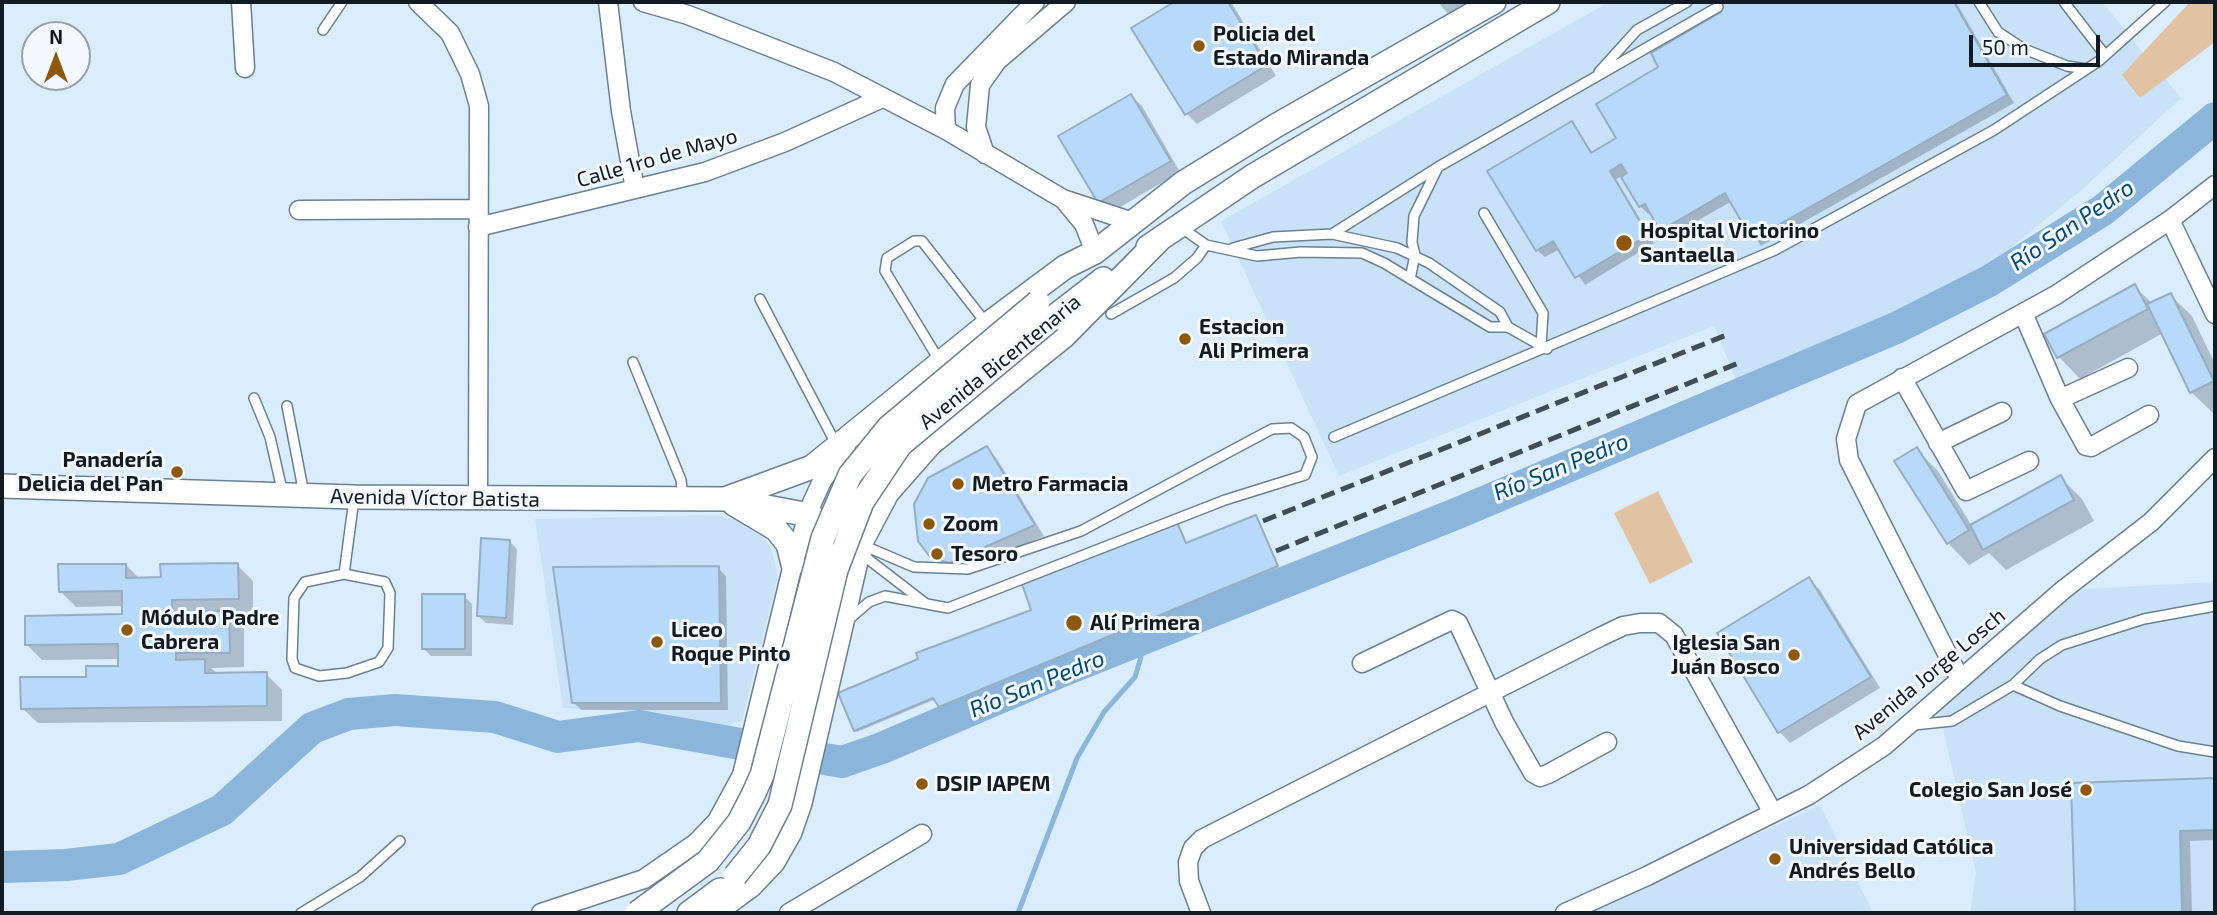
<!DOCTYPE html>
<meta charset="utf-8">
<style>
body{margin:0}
#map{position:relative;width:2217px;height:915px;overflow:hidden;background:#daedff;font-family:"Exo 2",sans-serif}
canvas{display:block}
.frame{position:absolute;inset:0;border:4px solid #121b23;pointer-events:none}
.north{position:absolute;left:21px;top:21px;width:70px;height:70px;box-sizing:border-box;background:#f3f8fd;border:2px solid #99a0a6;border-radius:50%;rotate:0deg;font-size:19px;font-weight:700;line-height:28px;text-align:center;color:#121b23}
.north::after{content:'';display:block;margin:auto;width:24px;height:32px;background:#8e580c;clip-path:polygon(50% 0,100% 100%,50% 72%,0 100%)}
.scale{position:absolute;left:1969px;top:35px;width:131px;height:32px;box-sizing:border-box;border:4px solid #121b23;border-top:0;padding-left:9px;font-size:21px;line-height:24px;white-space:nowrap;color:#121b23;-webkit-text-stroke:5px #f3f8fd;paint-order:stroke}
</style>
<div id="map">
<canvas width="2217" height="915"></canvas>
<div class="frame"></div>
<div class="north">N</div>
<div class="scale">50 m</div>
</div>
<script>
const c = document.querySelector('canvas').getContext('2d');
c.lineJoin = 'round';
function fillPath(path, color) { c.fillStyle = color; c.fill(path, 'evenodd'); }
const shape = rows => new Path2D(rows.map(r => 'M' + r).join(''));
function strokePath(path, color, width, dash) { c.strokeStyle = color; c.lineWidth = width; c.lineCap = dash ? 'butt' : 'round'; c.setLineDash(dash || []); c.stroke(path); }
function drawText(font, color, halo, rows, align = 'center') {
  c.font = font + ' "Exo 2",sans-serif'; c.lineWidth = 6; c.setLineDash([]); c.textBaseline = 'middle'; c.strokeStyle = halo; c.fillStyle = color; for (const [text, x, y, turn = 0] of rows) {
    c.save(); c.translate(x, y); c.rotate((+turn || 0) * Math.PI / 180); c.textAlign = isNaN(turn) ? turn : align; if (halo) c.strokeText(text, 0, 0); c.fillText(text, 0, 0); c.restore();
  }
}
const built = shape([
 [1609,2,2102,2,2181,98,2084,188,1990,265,1936,298,1737,382,1714,326,1339,476,1221,221],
 [718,515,733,519,762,537,772,550,778,576,742,721,720,728,665,713,563,708,535,519],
 [2215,582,2215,913,1970,913,1976,873,1938,707,2063,590],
 [1820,805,1873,913,1585,913]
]);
const green = shape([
 [2190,2,2215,2,2215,42,2140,98,2122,75],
 [1658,491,1693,562,1650,584,1614,513]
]);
const shadow = shape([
 [1177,2,1231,2,1276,76,1197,124,1187,114,1134,28],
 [1438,2,1469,2,1448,14],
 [1717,2,1956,2,2014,103,1761,246,1732,201,1669,237,1651,212,1648,214,1640,206,1622,176,1616,179,1654,243,1585,285,1560,249,1545,257,1537,250,1571,123,1593,153,1619,138,1660,68,1723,12],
 [1131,96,1142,106,1180,172,1110,213,1099,202],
 [2134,286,2152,303,2170,295,2192,316,2215,364,2215,412,2213,413,2191,392,2163,333,2080,379,2059,357,2046,335],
 [987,448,997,459,1044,536,961,573,936,562,925,551,917,531],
 [1916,449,1938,471,1972,526,2060,477,2082,499,2094,521,2006,570,1989,553,1969,565,1948,543],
 [1256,517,1279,568,942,708,936,699,857,732,855,730,1033,611,1177,524,1187,545],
 [509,541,517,549,513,625,486,623,478,616],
 [126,565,140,579,162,579,237,565,253,581,253,614,229,614,244,629,244,667,211,668,219,675,266,674,282,690,282,721,38,723,22,708,120,667,120,659,42,660,27,645,124,616,123,606,76,607,60,591],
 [718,568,726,576,728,710,581,710,573,702],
 [1809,579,1820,590,1880,688,1790,743,1780,732,1720,634],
 [464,596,472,604,472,656,431,656,423,648],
 [2215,780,2215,840,2190,841,2192,913,2077,913,2073,784]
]);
const stream = shape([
 [1018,913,1077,758,1104,712,1135,677,1141,657,1141,640]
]);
const river = shape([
 [2,867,66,865,119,859,222,810,312,728,349,714,395,710,495,717,558,737,639,726,842,762,882,748,1055,674,1458,513,1896,328,1989,281,2103,210,2215,118]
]);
const building = shape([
 [1174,2,1228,2,1267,65,1185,115,1131,28,1174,2],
 [1715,2,1954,2,2007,95,1752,240,1725,193,1660,231,1645,204,1639,207,1621,177,1627,173,1621,164,1610,171,1648,235,1575,278,1553,241,1536,251,1487,171,1572,121,1591,153,1616,138,1596,104,1658,67,1651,53,1721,12,1715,2],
 [1131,94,1171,161,1098,203,1058,136,1131,94],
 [2135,284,2148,309,2057,358,2044,334,2135,284],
 [2171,293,2214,381,2190,393,2147,304,2171,293],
 [987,446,1035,525,949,563,930,557,918,541,914,504,928,478,987,446],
 [1917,447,1969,530,1947,544,1894,461,1917,447],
 [2061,475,2074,500,1983,550,1970,525,2061,475],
 [1256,515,1278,566,939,707,933,698,854,731,838,693,918,659,916,653,1031,610,1022,584,1177,522,1186,543,1256,515],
 [481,538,510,540,506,618,477,616,481,538],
 [238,563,239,599,172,600,172,612,229,611,230,653,176,653,176,660,205,659,205,673,267,672,267,706,21,709,20,677,86,677,86,666,118,666,118,644,25,645,25,616,122,614,122,591,59,592,58,564,126,564,126,578,161,577,160,564,238,563],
 [719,566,721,703,572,703,553,567,719,566],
 [1809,577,1871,677,1778,733,1717,633,1809,577],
 [422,594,465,594,465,649,422,649,422,594],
 [2215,778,2215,830,2180,831,2182,913,2075,913,2071,783,2215,778]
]);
const lane = shape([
 [1979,2,1998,32,2024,49,2067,66,2086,69],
 [2064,2,2105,55],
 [323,30,342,2],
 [1599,72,1637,30,1687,2],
 [1484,213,1543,313,1541,346],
 [1179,226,1206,245,1257,256,1301,252,1362,253,1384,263,1490,327,1508,327,1547,349],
 [1332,234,1438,167,1718,7],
 [1233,248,1273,237,1332,234,1397,248,1429,263,1500,312,1508,327],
 [1410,279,1415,255,1412,242,1414,216,1437,169],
 [760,299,836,444],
 [1111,314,1174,278,1197,258,1206,245],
 [939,360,885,271,887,258,914,241,922,241,986,323],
 [633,362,681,480,683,498],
 [254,398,270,437,283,494],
 [287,406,304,494],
 [1334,437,1775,250,1994,130,2099,61,2165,2],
 [862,548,868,559,925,603],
 [344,574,385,582,390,593,388,648,379,662,347,673,319,676,295,668,292,659,294,598,305,582,344,574,354,499],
 [848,620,869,602,885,596,948,608,1225,500,1305,475,1312,457,1304,437,1291,428,1272,429,1081,531,968,569,914,567,860,544],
 [2013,685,2060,706,2178,746,2215,752],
 [1914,725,1952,721,2013,685,2040,659,2062,645,2144,619,2215,606],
 [301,913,360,877,400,841]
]);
const street = shape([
 [241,2,245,68],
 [418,2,450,33,470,74,479,106,478,499],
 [608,2,621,111,635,189],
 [643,2,688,15,834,72,946,130,1063,199,1133,222],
 [946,130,945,108,955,84,1035,2],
 [985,154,976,127,980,85,997,61,1066,2],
 [1065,201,1084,224,1095,252],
 [299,210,478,209],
 [2170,220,2215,314],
 [478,227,705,172,785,142,880,99],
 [2023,313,2060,399,2086,446,2091,447,2149,415],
 [1902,378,1966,491,2029,461],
 [2060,399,2128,368],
 [1938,443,2002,412],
 [1362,663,1452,620,1458,623,1504,722,1533,773,1540,777,1548,774,1607,742],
 [1960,679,1849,460,1846,439,1857,404,2056,295,2170,220,2215,185],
 [541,913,644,879,696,843,717,821,742,775,793,564,812,503,822,481,846,446],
 [789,913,922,834],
 [1201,913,1189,881,1188,862,1193,848,1202,839,1600,637,1623,626,1640,623,1659,623,1674,635,1773,813],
 [1565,913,1647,876,1809,795,1884,746,2063,590,2151,522,2215,458]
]);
const secondary = shape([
 [1148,247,1253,176,1548,2],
 [1050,320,1103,279],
 [2,486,354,497,725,499,809,515,860,544],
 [725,499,812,467,987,325,1065,267,1095,252,1183,183,1277,125,1494,2],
 [734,504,776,529,788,544,793,564],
 [689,913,720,890],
 [713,913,750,886,773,862,790,832,800,803,860,544,887,493,931,443,1064,336,1161,238]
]);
const rail = shape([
 [1263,521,1729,334],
 [1276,551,1741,362]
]);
const secondaryBridge = shape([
 [735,876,759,846,780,805,836,570,862,502,900,445,1050,320],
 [637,913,708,861,739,822,753,795,762,775,823,538,850,475,889,427,1038,302]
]);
const markers = [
 [1199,46,7,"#8e580c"],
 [1624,243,9,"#8e580c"],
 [1185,339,7,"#8e580c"],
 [177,472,7,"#8e580c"],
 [958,484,7,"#8e580c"],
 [929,524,7,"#8e580c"],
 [937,554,7,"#8e580c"],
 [1074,623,9,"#8e580c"],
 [127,630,7,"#8e580c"],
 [657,642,7,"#8e580c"],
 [1794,655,7,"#8e580c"],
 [922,784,7,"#8e580c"],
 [2086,790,7,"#8e580c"],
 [1775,859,7,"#8e580c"]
];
const poiNames = [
 ["Policia del",1213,34],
 ["Estado Miranda",1213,58],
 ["Hospital Victorino",1640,231],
 ["Santaella",1640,255],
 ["Estacion",1199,327],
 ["Ali Primera",1199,351],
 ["Panadería",163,460,"right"],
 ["Delicia del Pan",163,484,"right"],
 ["Metro Farmacia",972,484],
 ["Zoom",943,524],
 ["Tesoro",951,554],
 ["Módulo Padre",141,618],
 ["Cabrera",141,642],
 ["Alí Primera",1090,623],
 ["Liceo",671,630],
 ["Roque Pinto",671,654],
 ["Iglesia San",1780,643,"right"],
 ["Juán Bosco",1780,667,"right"],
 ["DSIP IAPEM",936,784],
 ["Colegio San José",2072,790,"right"],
 ["Universidad Católica",1789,847],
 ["Andrés Bello",1789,871]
];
const streetNames = [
 ["Calle 1ro de Mayo",657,158,-16],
 ["Avenida Bicentenaria",1000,362,-39],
 ["Avenida Víctor Batista",435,498,1],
 ["Avenida Jorge Losch",1929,674,-40]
];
const waterNames = [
 ["Río San Pedro",2072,225,-34],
 ["Río San Pedro",1561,467,-22],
 ["Río San Pedro",1037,684,-22]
];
fillPath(built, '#c9e2f8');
fillPath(green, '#e1c2a3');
fillPath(shadow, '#0003');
strokePath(stream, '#8bb5db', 5);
strokePath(river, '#8bb5db', 32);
fillPath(building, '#b8dafa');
strokePath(building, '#96adc2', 2);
strokePath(lane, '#6a8093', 12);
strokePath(street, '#6a8093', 21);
strokePath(secondary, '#6a8093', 26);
strokePath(lane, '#fff', 9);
strokePath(street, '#fff', 18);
strokePath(secondary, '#fff', 23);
strokePath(rail, '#404c56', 5, [14, 7]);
strokePath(secondaryBridge, '#6a8093', 26, []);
strokePath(secondaryBridge, '#fff', 23);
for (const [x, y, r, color] of markers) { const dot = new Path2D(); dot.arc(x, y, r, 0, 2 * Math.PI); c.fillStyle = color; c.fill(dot); strokePath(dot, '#f3f8fd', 2.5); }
drawText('bold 21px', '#121b23', '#f3f8fd', poiNames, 'left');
drawText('21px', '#121b23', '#f3f8fd', streetNames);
drawText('italic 23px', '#004978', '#f3f8fd', waterNames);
</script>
